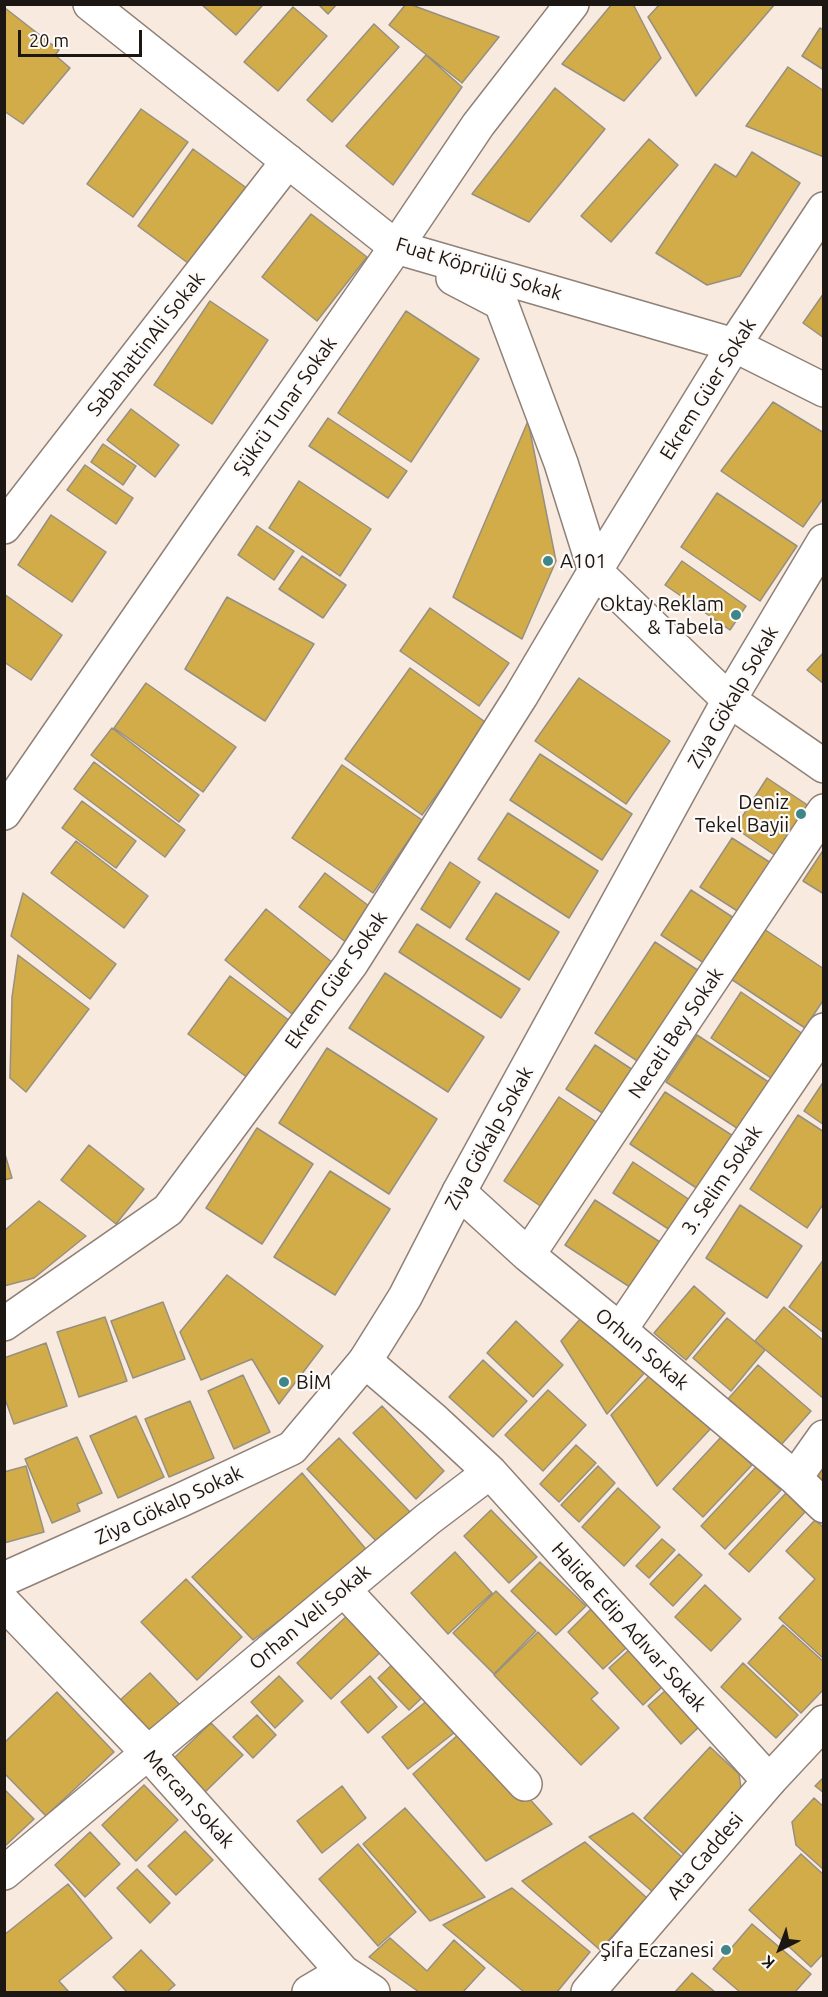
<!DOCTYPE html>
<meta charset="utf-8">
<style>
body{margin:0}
#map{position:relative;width:828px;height:1997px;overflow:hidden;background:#f9eadf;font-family:Ubuntu,sans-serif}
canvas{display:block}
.frame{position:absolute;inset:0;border:6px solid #1c1713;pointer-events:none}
.north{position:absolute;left:750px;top:1919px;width:60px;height:60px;-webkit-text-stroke:4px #fdfaf8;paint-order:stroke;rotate:222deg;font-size:16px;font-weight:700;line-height:24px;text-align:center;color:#1c1713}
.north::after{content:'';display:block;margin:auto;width:21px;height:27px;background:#1c1713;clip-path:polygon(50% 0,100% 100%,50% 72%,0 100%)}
.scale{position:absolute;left:18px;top:30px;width:124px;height:27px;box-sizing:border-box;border:3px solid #1c1713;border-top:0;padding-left:8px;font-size:18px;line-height:21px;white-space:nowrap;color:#1c1713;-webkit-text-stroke:4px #fdfaf8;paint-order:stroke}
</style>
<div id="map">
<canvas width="828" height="1997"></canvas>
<div class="frame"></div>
<div class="north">K</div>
<div class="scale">20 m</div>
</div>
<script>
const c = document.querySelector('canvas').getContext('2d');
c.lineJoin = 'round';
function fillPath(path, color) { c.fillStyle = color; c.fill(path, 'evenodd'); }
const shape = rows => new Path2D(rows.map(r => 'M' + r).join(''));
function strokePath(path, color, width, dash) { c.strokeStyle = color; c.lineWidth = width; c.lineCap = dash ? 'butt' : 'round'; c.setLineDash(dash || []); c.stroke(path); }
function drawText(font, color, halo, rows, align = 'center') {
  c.font = font + ' Ubuntu,sans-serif'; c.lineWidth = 4.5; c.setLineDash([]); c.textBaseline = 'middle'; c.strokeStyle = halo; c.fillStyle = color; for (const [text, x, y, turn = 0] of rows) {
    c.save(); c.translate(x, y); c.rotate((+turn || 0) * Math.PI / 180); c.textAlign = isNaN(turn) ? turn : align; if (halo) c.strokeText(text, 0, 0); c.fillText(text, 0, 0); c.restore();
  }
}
const building = shape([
 [201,4,260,4,262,6,236,35,201,4],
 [318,4,337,4,328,14,318,4],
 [406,4,409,4,499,37,462,83,389,25,406,4],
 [612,4,633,4,661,58,624,101,562,64,612,4],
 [660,4,775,4,696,96,648,17,660,4],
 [293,7,327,36,278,91,244,62,293,7],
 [5,8,59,50,55,55,70,68,23,124,4,111,5,8],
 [374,24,399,47,332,122,307,100,374,24],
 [820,28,824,30,824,70,802,56,820,28],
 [426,55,462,87,393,185,346,146,426,55],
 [788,67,824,91,824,157,746,126,788,67],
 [555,88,605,129,529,222,472,194,555,88],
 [141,109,188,142,133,217,87,184,141,109],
 [649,139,678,165,611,242,581,216,649,139],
 [193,149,248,189,192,266,138,226,193,149],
 [752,152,800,183,740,276,707,285,656,253,715,164,736,177,752,152],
 [311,214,367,257,317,321,262,277,311,214],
 [824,293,824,338,803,323,824,293],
 [210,301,268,340,212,424,154,385,210,301],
 [406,311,479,359,411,462,338,413,406,311],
 [773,402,824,433,824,497,803,527,721,471,773,402],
 [131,409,179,445,155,477,107,440,131,409],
 [328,418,407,471,388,498,309,446,328,418],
 [528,421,556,561,522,639,453,597,528,421],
 [103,444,136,466,123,485,91,462,103,444],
 [85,465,133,498,116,524,67,490,85,465],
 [299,481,371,529,340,576,269,528,299,481],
 [717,493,797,546,760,601,681,547,717,493],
 [51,515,106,552,72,602,18,565,51,515],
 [257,526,294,551,274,580,238,555,257,526],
 [302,556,346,585,323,618,279,589,302,556],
 [682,561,746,606,730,630,665,585,682,561],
 [4,594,62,635,31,680,4,662,4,594],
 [227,597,314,644,265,721,185,669,227,597],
 [430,608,509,663,479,706,400,651,430,608],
 [824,652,824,684,807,670,824,652],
 [410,668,488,724,422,815,345,759,410,668],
 [579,678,670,741,626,804,535,741,579,678],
 [146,683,236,747,203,792,114,728,146,683],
 [112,728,199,795,179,822,91,755,112,728],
 [540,754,632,814,602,860,510,800,540,754],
 [94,762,185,830,165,857,74,789,94,762],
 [342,765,422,820,373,893,292,838,342,765],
 [767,778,809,806,776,856,735,828,767,778],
 [82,801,136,841,116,868,62,828,82,801],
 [508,813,598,871,569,918,478,859,508,813],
 [732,838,771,863,739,912,700,887,732,838],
 [76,841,148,896,124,928,51,873,76,841],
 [824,849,824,894,803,881,824,849],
 [450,862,480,882,450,928,421,909,450,862],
 [325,873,377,912,351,946,299,907,325,873],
 [691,890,737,920,707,965,661,935,691,890],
 [23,893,116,964,90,999,11,936,23,893],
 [496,893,559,932,529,980,466,939,496,893],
 [266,909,333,963,292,1014,225,960,266,909],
 [417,924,520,989,501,1018,399,952,417,924],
 [764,929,824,969,824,999,805,1028,731,979,764,929],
 [655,942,699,971,639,1062,595,1033,655,942],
 [18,955,89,1009,26,1092,10,1078,12,997,18,955],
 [385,973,484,1037,448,1092,349,1028,385,973],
 [230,976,290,1021,248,1078,188,1034,230,976],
 [741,992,803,1034,774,1080,711,1038,741,992],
 [697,1035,770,1083,740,1130,666,1082,697,1035],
 [595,1045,639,1074,610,1118,566,1089,595,1045],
 [327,1048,437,1119,389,1194,279,1123,327,1048],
 [824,1081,824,1125,804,1111,824,1081],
 [665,1092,733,1136,698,1189,630,1144,665,1092],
 [559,1097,607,1129,552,1214,504,1181,559,1097],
 [798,1115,824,1132,824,1203,807,1228,750,1189,798,1115],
 [257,1128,313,1164,262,1244,206,1208,257,1128],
 [89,1145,144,1189,116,1224,61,1180,89,1145],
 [4,1151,12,1178,4,1180,4,1151],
 [633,1162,690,1200,670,1230,613,1193,633,1162],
 [330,1171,390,1209,335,1295,274,1257,330,1171],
 [595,1200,663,1244,633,1289,565,1245,595,1200],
 [39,1201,86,1236,34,1278,4,1286,4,1231,39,1201],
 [740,1205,802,1246,767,1298,706,1258,740,1205],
 [824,1259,824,1333,789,1307,824,1259],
 [227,1275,323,1346,279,1404,252,1359,201,1380,180,1332,227,1275],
 [694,1286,725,1313,686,1360,654,1333,694,1286],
 [163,1302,185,1359,133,1378,111,1321,163,1302],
 [784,1307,824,1341,824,1399,755,1341,784,1307],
 [588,1310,649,1368,607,1414,561,1341,588,1310],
 [105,1317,127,1381,79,1397,57,1332,105,1317],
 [727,1318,765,1350,731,1391,693,1358,727,1318],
 [516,1321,563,1365,533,1397,487,1353,516,1321],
 [46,1343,67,1406,14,1424,4,1396,4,1358,46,1343],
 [483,1360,527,1401,493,1437,449,1397,483,1360],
 [758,1365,811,1411,781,1445,728,1399,758,1365],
 [656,1369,715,1424,657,1486,611,1415,656,1369],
 [243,1375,270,1432,234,1449,208,1391,243,1375],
 [548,1390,586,1425,543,1471,505,1435,548,1390],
 [190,1401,214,1458,169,1477,145,1419,190,1401],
 [382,1406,444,1471,416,1499,353,1433,382,1406],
 [136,1416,164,1477,118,1498,90,1436,136,1416],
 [722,1436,752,1465,703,1517,673,1489,722,1436],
 [77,1437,102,1493,77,1504,80,1511,52,1523,25,1459,77,1437],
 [339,1438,410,1512,377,1542,307,1469,339,1438],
 [576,1445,596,1463,559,1502,540,1484,576,1445],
 [824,1465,824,1485,814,1476,824,1465],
 [26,1466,44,1532,4,1543,4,1472,26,1466],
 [598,1466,615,1483,579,1522,561,1505,598,1466],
 [756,1467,781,1490,725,1549,701,1526,756,1467],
 [302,1473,370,1554,253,1640,192,1577,302,1473],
 [618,1488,660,1527,624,1566,582,1527,618,1488],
 [786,1493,805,1512,749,1572,729,1554,786,1493],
 [491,1510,537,1557,509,1583,464,1536,491,1510],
 [815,1520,824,1528,824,1659,779,1618,815,1579,786,1551,815,1520],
 [662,1539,675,1550,649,1578,636,1566,662,1539],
 [455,1552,492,1593,448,1634,411,1593,455,1552],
 [679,1554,702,1575,673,1606,650,1584,679,1554],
 [540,1562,586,1606,556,1635,511,1591,540,1562],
 [186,1579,242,1637,197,1680,141,1622,186,1579],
 [705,1585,741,1619,711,1651,675,1617,705,1585],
 [496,1591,536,1631,494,1674,453,1633,496,1591],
 [591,1609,627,1647,603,1669,568,1632,591,1609],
 [351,1612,385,1648,331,1699,297,1663,351,1612],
 [783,1625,824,1662,824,1689,801,1713,748,1663,783,1625],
 [538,1632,598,1693,591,1699,619,1728,581,1765,494,1675,538,1632],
 [629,1650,663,1686,643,1705,609,1668,629,1650],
 [398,1659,429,1691,409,1710,378,1678,398,1659],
 [743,1663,798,1715,776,1738,721,1687,743,1663],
 [150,1673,181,1706,151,1734,119,1701,150,1673],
 [279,1676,303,1701,275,1728,251,1702,279,1676],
 [370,1676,397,1707,368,1733,341,1702,370,1676],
 [666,1690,699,1727,681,1744,648,1706,666,1690],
 [57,1692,114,1752,46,1816,4,1773,4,1743,57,1692],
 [433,1696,459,1729,408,1769,382,1737,433,1696],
 [257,1715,276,1735,253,1758,233,1737,257,1715],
 [211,1723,243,1755,203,1794,172,1760,211,1723],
 [466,1728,552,1824,486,1861,413,1774,466,1728],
 [710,1747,739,1774,742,1795,686,1856,644,1818,710,1747],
 [824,1777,824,1793,815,1786,824,1777],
 [144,1785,178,1820,136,1861,102,1825,144,1785],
 [342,1786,366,1818,322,1853,297,1821,342,1786],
 [4,1789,34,1819,4,1847,4,1789],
 [814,1798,824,1807,824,1870,796,1845,792,1822,814,1798],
 [405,1808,485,1897,430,1921,363,1844,405,1808],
 [633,1813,684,1859,654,1893,589,1837,633,1813],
 [185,1831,213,1860,176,1895,148,1866,185,1831],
 [90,1832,120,1864,85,1897,55,1865,90,1832],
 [585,1842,647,1898,600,1950,522,1881,585,1842],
 [358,1844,416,1912,378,1946,319,1879,358,1844],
 [801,1854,824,1875,824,1953,811,1967,749,1910,801,1854],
 [137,1869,170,1903,150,1923,117,1888,137,1869],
 [68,1884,112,1938,59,1981,69,1992,4,1992,4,1935,68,1884],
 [512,1888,590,1952,557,1992,524,1992,443,1925,512,1888],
 [752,1924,811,1974,795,1992,740,1992,713,1969,752,1924],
 [390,1938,427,1971,454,1940,485,1968,463,1992,419,1992,369,1957,390,1938],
 [141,1950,175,1985,167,1992,127,1992,113,1977,141,1950],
 [692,1973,715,1992,675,1992,692,1973]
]);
const minor = shape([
 [4,527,288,161],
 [4,813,198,531,396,247,478,125,572,4],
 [459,1192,528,1255,620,1330,795,1478,824,1506],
 [528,1255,824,811],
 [4,1324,168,1210,351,964,521,696,595,571,734,345,824,209],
 [620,1330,824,1030],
 [490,1472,769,1781],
 [795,1478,824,1437],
 [344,1590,525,1784],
 [4,1603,147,1752,343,1972,373,1992],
 [4,1873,428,1519,490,1472,434,1420,365,1361],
 [309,1992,343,1972]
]);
const secondary = shape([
 [90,4,396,247,734,345,824,390],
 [453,278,501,303,561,463,595,571,729,700,824,766],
 [4,1579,181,1500,292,1448,365,1361,405,1297,459,1192,729,700,824,541],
 [588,1992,769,1781,824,1722]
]);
const markers = [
 [548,561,6,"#3e8689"],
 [736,615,6,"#3e8689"],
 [801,814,6,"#3e8689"],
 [284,1382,6,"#3e8689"],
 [726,1950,6,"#3e8689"]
];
const streetNames = [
 ["Fuat Köprülü Sokak",479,269,17],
 ["SabahattinAli Sokak",146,344,-52],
 ["Ekrem Güer Sokak",708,389,-58],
 ["Şükrü Tunar Sokak",285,406,-55],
 ["Ziya Gökalp Sokak",733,697,-60],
 ["Ekrem Güer Sokak",336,980,-55],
 ["Necati Bey Sokak",676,1033,-56],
 ["Ziya Gökalp Sokak",489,1138,-61],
 ["3. Selim Sokak",722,1180,-56],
 ["Orhun Sokak",642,1349,40],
 ["Ziya Gökalp Sokak",169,1505,-25],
 ["Orhan Veli Sokak",310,1617,-40],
 ["Halide Edip Adıvar Sokak",629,1627,48],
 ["Mercan Sokak",189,1799,48],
 ["Ata Caddesi",705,1856,-50]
];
const poiNames = [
 ["A101",560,561,"left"],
 ["Oktay Reklam",724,604],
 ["& Tabela",724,627],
 ["Deniz",789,802],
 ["Tekel Bayii",789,825],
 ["BİM",296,1382,"left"],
 ["Şifa Eczanesi",714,1950]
];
fillPath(building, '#d2ac49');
strokePath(building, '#969081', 1.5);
strokePath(minor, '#8f8177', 36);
strokePath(secondary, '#8f8177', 36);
strokePath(minor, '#fff', 33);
strokePath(secondary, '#fff', 33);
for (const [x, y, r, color] of markers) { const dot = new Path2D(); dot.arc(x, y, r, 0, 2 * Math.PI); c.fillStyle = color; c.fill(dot); strokePath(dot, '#fdfaf8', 2); }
drawText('20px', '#1c1713', '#fdfaf8', streetNames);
drawText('20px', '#1c1713', '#fdfaf8', poiNames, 'right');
</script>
